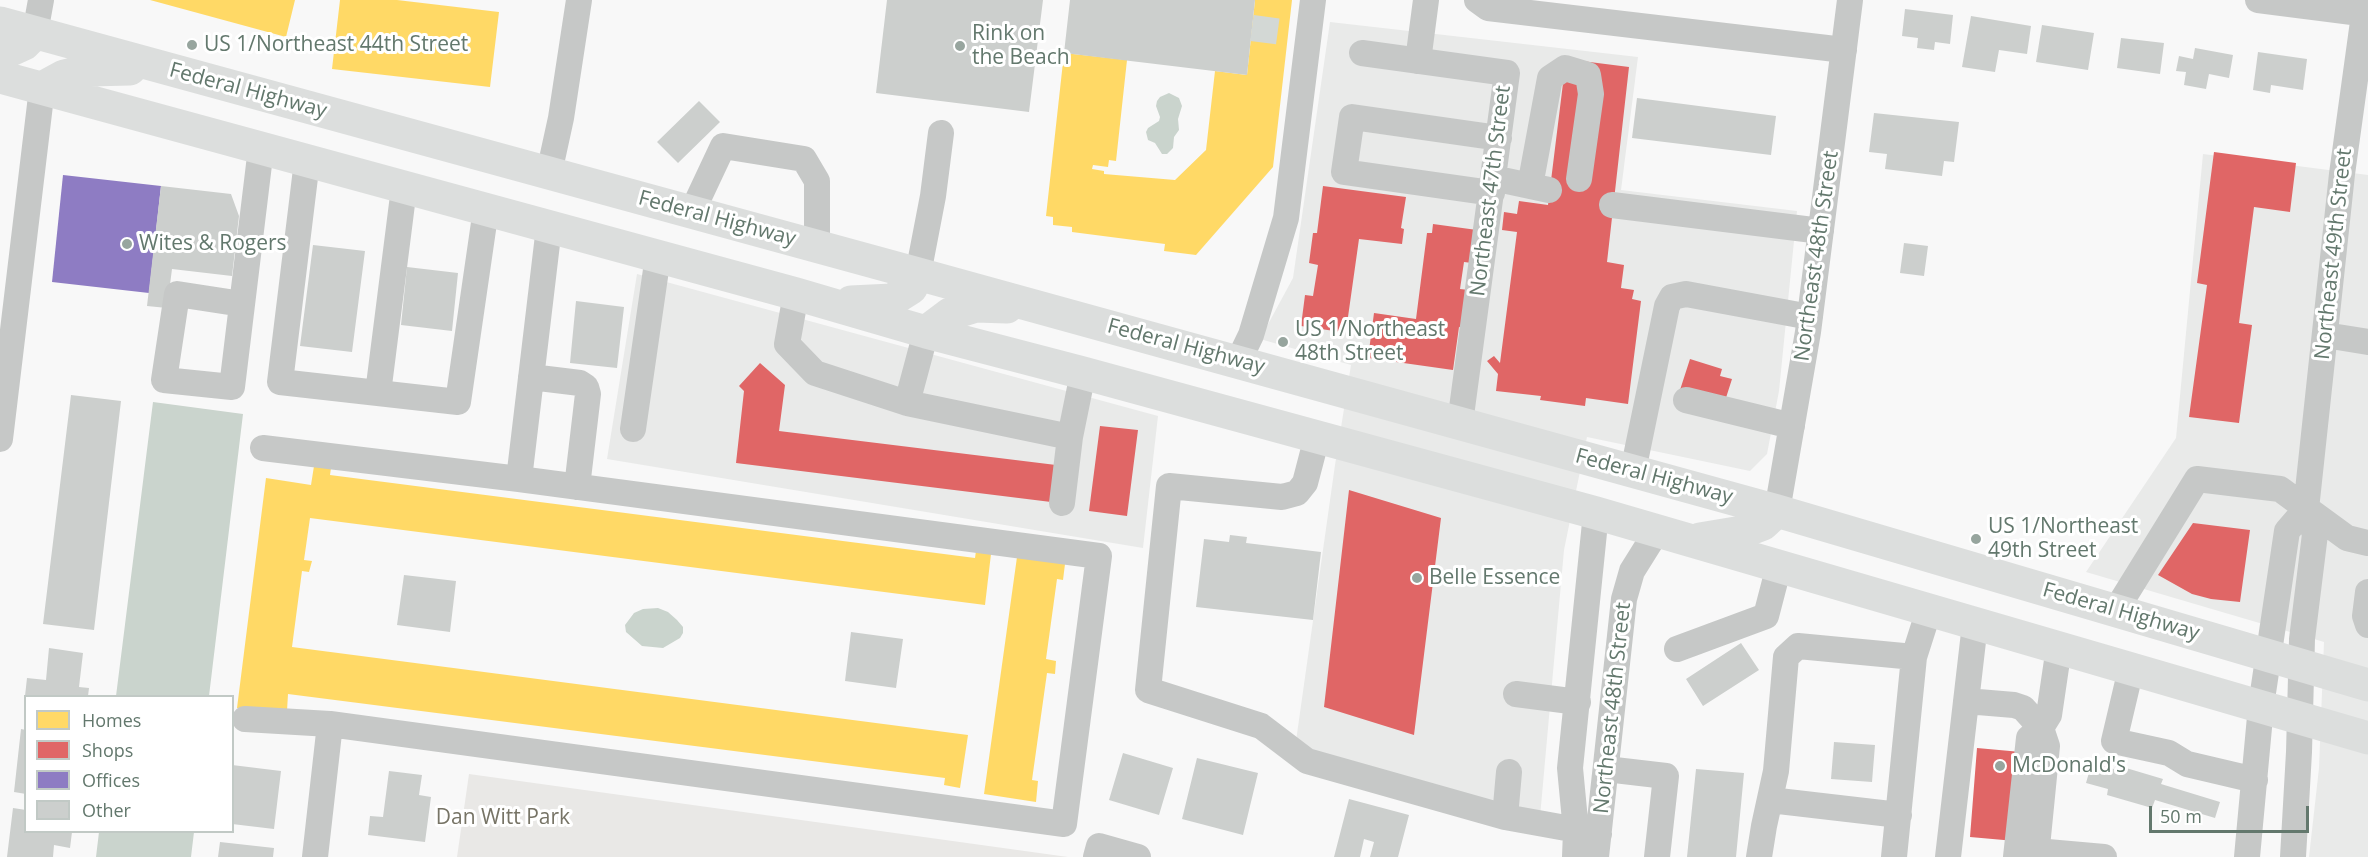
<!DOCTYPE html>
<style>
body{margin:0}
#map{position:relative;width:2368px;height:857px;overflow:hidden;background:#f8f8f8;font-family:"Open Sans",sans-serif}
canvas{display:block}
.legend{position:absolute;left:24px;top:695px;width:210px;height:138px;box-sizing:border-box;background:#fff;border:2px solid #c1c9c5;margin:0;padding:8px 10px;list-style:none;font-size:18px;color:#63786d}
.legend li{display:flex;align-items:center;gap:12px;height:30px}
.legend b{width:30px;border:2px solid #c1c9c5}
.scale{position:absolute;left:2149px;top:806px;width:160px;height:27px;box-sizing:border-box;border:3px solid #63786d;border-top:0;padding-left:8px;font-size:18px;line-height:21px;white-space:nowrap;color:#63786d;-webkit-text-stroke:4px #fff;paint-order:stroke}
</style>
<div id="map">
<canvas width="2368" height="857"></canvas>
<ul class="legend">
<li><b style="height:16px;background:#ffd966"></b>Homes</li>
<li><b style="height:16px;background:#e06666"></b>Shops</li>
<li><b style="height:16px;background:#8e7cc3"></b>Offices</li>
<li><b style="height:16px;background:#cccfcd"></b>Other</li>
</ul>
<div class="scale">50 m</div>
</div>
<script>
const c = document.querySelector('canvas').getContext('2d');
c.lineJoin = 'round';
function fillPath(path, color) { c.fillStyle = color; c.fill(path, 'evenodd'); }
const shape = rows => new Path2D(rows.map(r => 'M' + r).join(''));
function strokePath(path, color, width, dash) { c.strokeStyle = color; c.lineWidth = width; c.lineCap = dash ? 'butt' : 'round'; c.setLineDash(dash || []); c.stroke(path); }
function drawText(font, color, halo, rows, align = 'center') {
  c.font = font + ' "Open Sans",sans-serif'; c.lineWidth = 6; c.setLineDash([]); c.textBaseline = 'middle'; c.strokeStyle = halo; c.fillStyle = color; for (const [text, x, y, turn = 0] of rows) {
    c.save(); c.translate(x, y); c.rotate((+turn || 0) * Math.PI / 180); c.textAlign = isNaN(turn) ? turn : align; if (halo) c.strokeText(text, 0, 0); c.fillText(text, 0, 0); c.restore();
  }
}
const built = shape([
 [1330,22,1638,57,1621,190,1797,211,1779,391,1767,454,1750,471,1587,437,1564,550,1540,817,1314,756,1296,741,1335,465,1351,365,1260,339,1293,278],
 [2203,154,2368,175,2368,857,2309,857,2319,768,2324,642,2086,572,2176,438],
 [637,274,1158,416,1143,548,607,459]
]);
const green = shape([
 [469,774,1068,857,457,857]
]);
const water = shape([
 [1169,93,1179,98,1182,106,1178,119,1179,130,1174,137,1173,148,1167,154,1162,154,1155,143,1148,140,1146,132,1148,128,1159,121,1160,117,1156,106,1157,101,1160,97],
 [153,402,243,414,209,696,116,696],
 [658,608,668,612,677,620,683,627,683,633,680,638,663,648,642,646,626,632,625,625,634,613,643,609],
 [99,832,194,832,191,857,96,857]
]);
const homes = shape([
 [150,0,295,0,286,37],
 [340,0,397,0,499,12,490,87,332,69],
 [1255,0,1292,0,1273,167,1196,255,1164,251,1165,244,1072,232,1072,227,1053,225,1053,217,1046,216,1064,53,1127,60,1116,161,1109,160,1108,167,1093,165,1092,169,1104,171,1104,174,1175,180,1206,150,1215,71,1247,75],
 [314,466,331,468,330,475,975,558,976,551,991,554,985,605,310,518,304,560,312,561,309,572,302,571,292,647,968,735,960,788,944,785,945,778,288,694,287,711,237,708,266,478,311,485],
 [1017,557,1065,564,1063,580,1057,579,1046,659,1056,661,1055,674,1047,673,1032,780,1038,781,1036,802,984,794]
]);
const shops = shape([
 [1566,59,1629,67,1607,262,1624,265,1621,288,1634,290,1632,299,1641,301,1628,404,1586,398,1585,406,1540,400,1541,396,1496,391,1498,374,1487,361,1494,356,1500,363,1517,232,1502,230,1504,212,1517,214,1519,201,1548,205],
 [2214,152,2296,163,2290,212,2254,207,2239,323,2252,325,2239,423,2189,417,2207,285,2197,283],
 [1323,186,1406,197,1401,228,1404,229,1402,244,1359,239,1347,324,1342,324,1341,332,1301,326,1305,295,1313,296,1318,265,1309,263,1313,233,1317,233],
 [1433,224,1477,230,1472,263,1464,262,1460,289,1469,290,1464,328,1459,327,1453,370,1368,358,1374,313,1416,319,1427,233,1432,233],
 [1690,359,1722,369,1720,376,1732,379,1724,404,1680,390],
 [760,363,785,385,779,431,1056,465,1051,502,736,463,744,391,739,386],
 [1100,426,1138,430,1127,516,1089,511],
 [1349,490,1441,518,1414,735,1324,707],
 [2193,523,2250,530,2240,602,2211,599,2192,594,2158,575],
 [1977,748,2021,752,2015,841,1970,837]
]);
const offices = shape([
 [63,175,161,186,149,293,52,282]
]);
const building = shape([
 [887,0,1043,0,1029,112,876,93],
 [1070,0,1255,0,1247,75,1064,53],
 [1905,9,1953,15,1950,44,1935,42,1934,50,1917,48,1918,38,1902,36],
 [1971,16,2031,26,2027,54,1999,50,1995,72,1962,67],
 [2042,25,2094,33,2088,70,2036,62],
 [2121,38,2164,43,2160,74,2117,68],
 [2195,48,2233,55,2229,78,2209,74,2206,89,2184,85,2186,72,2176,71,2179,56,2193,59],
 [2258,52,2307,59,2303,90,2271,85,2270,93,2253,90],
 [1637,98,1776,116,1771,155,1632,138],
 [699,101,720,122,678,163,657,142],
 [1874,113,1959,122,1954,162,1944,161,1942,176,1885,169,1887,154,1869,152],
 [161,186,231,194,239,216,232,276,172,269,167,308,147,306],
 [1904,243,1928,246,1924,276,1900,273],
 [313,245,365,251,352,352,300,346],
 [407,267,458,273,452,331,401,325],
 [576,301,624,307,617,368,570,363],
 [71,395,121,401,94,630,43,624],
 [1230,535,1247,537,1246,543,1321,552,1313,620,1196,607,1204,539,1229,542],
 [404,575,456,581,450,632,397,625],
 [851,632,903,639,896,688,845,681],
 [1741,643,1759,670,1703,706,1686,679],
 [49,648,83,653,79,687,89,688,88,696,25,696,27,678,46,680],
 [21,729,26,730,26,794,14,792],
 [1834,742,1875,745,1872,782,1831,779],
 [1123,753,1173,768,1159,815,1109,800],
 [1197,758,1258,773,1243,835,1182,819],
 [2092,762,2114,769,2116,765,2163,779,2161,784,2220,802,2215,818,2155,800,2152,808,2107,795,2108,789,2086,783],
 [232,765,281,771,274,829,232,824],
 [1696,769,1744,773,1736,857,1687,857],
 [389,771,422,775,419,795,431,797,425,842,368,835,370,816,383,817],
 [1349,799,1409,815,1398,857,1370,857,1374,842,1364,839,1360,857,1334,857],
 [13,808,26,810,26,832,72,832,70,848,54,845,53,857,7,857],
 [220,842,274,848,273,857,218,857]
]);
const minorTunnel = shape([
 [1252,28,1289,33]
]);
const minor = shape([
 [1477,0,1488,8,1844,50],
 [2258,0,2368,14],
 [35,33,41,0],
 [1362,53,1507,73,1460,423],
 [1418,61,1426,0],
 [307,161,280,382,458,402,486,209],
 [549,173,561,118,579,0],
 [1493,178,1549,190],
 [1530,186,1550,78,1565,68,1588,75,1591,94,1579,179],
 [1492,193,1344,172,1352,117,1499,138],
 [1612,205,1821,231],
 [692,212,723,146,804,159,817,181,817,246],
 [918,274,933,196,941,133],
 [796,294,787,344,815,373,907,403,1070,437,1083,373],
 [242,304,177,294,164,380,232,387,261,148],
 [2325,335,2368,342],
 [1238,362,1251,335,1286,218,1313,0],
 [531,377,580,383,586,387,588,394,577,487],
 [378,393,404,188],
 [1686,400,1792,426],
 [907,403,926,332],
 [633,429,658,256],
 [1317,437,1305,483,1297,493,1282,497,1169,486,1148,690,1261,726,1307,761,1505,817,1599,834],
 [0,439,42,88],
 [263,448,519,479],
 [1633,471,1667,306,1672,297,1686,294,1810,317],
 [1062,503,1070,437],
 [1777,511,1808,332,1850,0],
 [2368,592,2365,616,2368,625],
 [2116,610,2197,479,2280,489,2347,538,2368,543],
 [1677,649,1766,616,1779,566],
 [2131,669,2114,741,2169,753,2187,764,2255,780],
 [1516,694,1578,702],
 [1966,701,2014,705,2023,708,2041,728,2029,738,2016,857],
 [245,719,330,724,1064,824,1099,556,519,479,549,227],
 [1606,769,1666,776,1657,857],
 [1770,800,1899,815],
 [1505,817,1509,772],
 [2036,851,2104,857],
 [315,857,330,724],
 [1096,857,1099,846,1138,857],
 [1575,857,1576,831,1570,768,1596,513],
 [1596,857,1624,599,1632,571,1657,531],
 [1759,857,1764,826,1776,771,1786,657,1798,646,1914,657],
 [1894,857,1914,657,1929,610],
 [1948,857,1975,624],
 [2036,857,2047,746,2041,728,2049,715,2059,647],
 [2247,857,2261,706,2287,531,2306,509],
 [2293,857,2299,752,2302,639,2315,534,2306,509,2342,174,2366,0]
]);
const major = shape([
 [0,23,918,274,1777,511,2368,685],
 [0,55,24,44,35,33],
 [0,77,796,294,926,332,1083,373,1596,513,2368,738],
 [42,88,64,76,90,70,130,69],
 [851,302,892,300,911,288,918,274],
 [926,332,950,314,976,306,1007,307],
 [1700,539,1742,532,1763,524,1777,511]
]);
const markers = [
 [192,45,6,"#97a59e"],
 [960,46,6,"#97a59e"],
 [127,244,6,"#97a59e"],
 [1283,342,6,"#97a59e"],
 [1976,539,6,"#97a59e"],
 [1417,578,6,"#97a59e"],
 [2000,766,6,"#97a59e"]
];
const poiNames = [
 ["Rink on",972,34],
 ["the Beach",972,58],
 ["US 1/Northeast 44th Street",204,45],
 ["Wites & Rogers",139,244],
 ["US 1/Northeast",1295,330],
 ["48th Street",1295,354],
 ["US 1/Northeast",1988,527],
 ["49th Street",1988,551],
 ["Belle Essence",1429,578],
 ["McDonald's",2012,766]
];
const streetNames = [
 ["Federal Highway",248,91,15],
 ["Northeast 47th Street",1491,191,-83],
 ["Federal Highway",717,219,15],
 ["Northeast 49th Street",2334,254,-84],
 ["Northeast 48th Street",1817,256,-82],
 ["Federal Highway",1186,347,15],
 ["Federal Highway",1654,477,15],
 ["Federal Highway",2121,612,16],
 ["Northeast 48th Street",1613,708,-84]
];
const parkNames = [
 ["Dan Witt Park",503,818]
];
fillPath(built, '#e9eae9');
fillPath(green, '#e9e8e6');
fillPath(water, '#cad4cd');
fillPath(homes, '#ffd966');
fillPath(shops, '#e06666');
fillPath(offices, '#8e7cc3');
fillPath(building, '#cccfcd');
strokePath(minorTunnel, '#d3d8d5', 26, [26, 13]);
strokePath(minor, '#c6c8c7', 26);
strokePath(major, '#dcdedd', 33);
for (const [x, y, r, color] of markers) { const dot = new Path2D(); dot.arc(x, y, r, 0, 2 * Math.PI); c.fillStyle = color; c.fill(dot); strokePath(dot, '#fff', 2); }
drawText('21px', '#63786d', '#fff', poiNames, 'left');
drawText('21px', '#63786d', '#fff', streetNames);
drawText('21px', '#777466', '#fff', parkNames);
</script>
